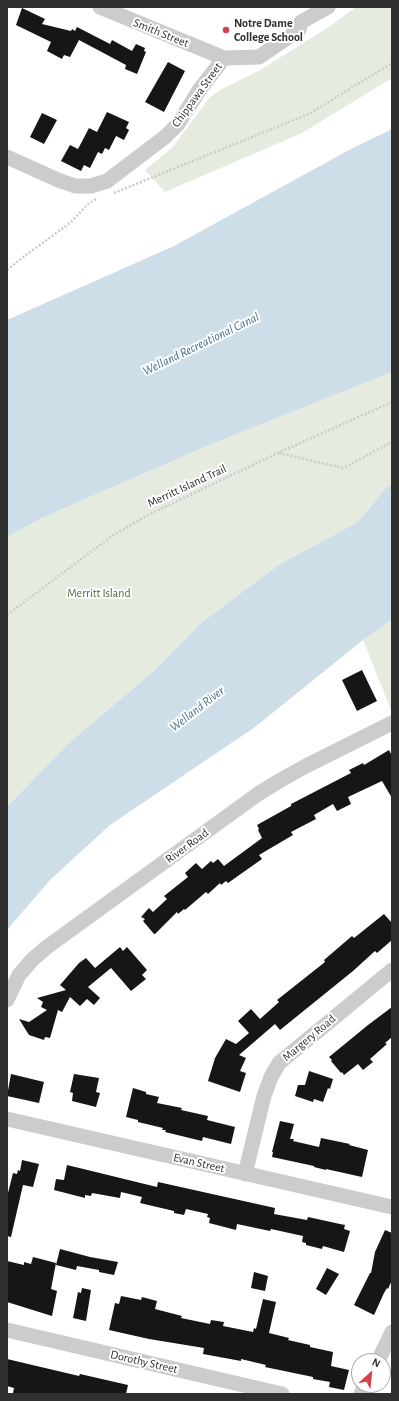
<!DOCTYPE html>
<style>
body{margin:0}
#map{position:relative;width:399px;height:1401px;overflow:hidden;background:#fff;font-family:"Alegreya Sans",sans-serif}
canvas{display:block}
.frame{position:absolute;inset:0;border:8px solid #2f2f2f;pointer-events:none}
.north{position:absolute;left:351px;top:1353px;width:40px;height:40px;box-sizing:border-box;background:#fff;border:1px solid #acacac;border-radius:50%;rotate:27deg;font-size:11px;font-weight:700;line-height:16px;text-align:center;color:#2f2f2f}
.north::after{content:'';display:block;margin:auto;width:14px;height:18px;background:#d5434e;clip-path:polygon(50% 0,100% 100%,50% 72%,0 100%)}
</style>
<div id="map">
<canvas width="399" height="1401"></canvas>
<div class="frame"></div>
<div class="north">N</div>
</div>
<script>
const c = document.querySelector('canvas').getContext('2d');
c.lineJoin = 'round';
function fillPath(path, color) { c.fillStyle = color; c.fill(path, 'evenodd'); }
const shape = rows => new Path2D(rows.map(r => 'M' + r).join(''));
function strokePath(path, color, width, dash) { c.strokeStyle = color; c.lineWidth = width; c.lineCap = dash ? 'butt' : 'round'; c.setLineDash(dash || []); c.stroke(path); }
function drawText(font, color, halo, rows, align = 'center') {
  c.font = font + ' "Alegreya Sans",sans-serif'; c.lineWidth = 4; c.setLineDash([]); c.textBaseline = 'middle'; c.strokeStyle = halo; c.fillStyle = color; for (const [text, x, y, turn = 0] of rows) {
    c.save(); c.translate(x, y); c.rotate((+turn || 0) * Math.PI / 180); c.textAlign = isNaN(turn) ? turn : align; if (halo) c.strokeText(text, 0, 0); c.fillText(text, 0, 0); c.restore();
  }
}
const green = shape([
 [356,7,392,7,392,78,302,133,165,192,145,170,172,148,210,97,222,89,260,70,329,27],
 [392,372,392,484,386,488,358,522,280,564,201,623,155,670,98,719,47,766,7,807,7,537,44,517,209,445],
 [392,620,392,709,391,710,363,640]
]);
const water = shape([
 [392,129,392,372,209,445,44,517,7,537,7,320,174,246,349,150],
 [392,484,392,620,363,640,255,727,110,825,50,880,7,930,7,807,67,745,155,670,201,623,280,564,358,522,386,488]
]);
const building = shape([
 [22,8,45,19,42,24,71,31,72,29,75,31,77,27,110,44,112,40,132,51,136,44,145,48,144,51,146,52,137,74,125,69,126,65,79,40,70,57,64,55,62,59,47,51,51,42,16,25],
 [168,62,185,71,164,112,145,102],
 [107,112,129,122,126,128,129,130,124,140,116,136,109,150,105,148,102,154,98,152,90,168,84,165,81,171,61,161,70,145,78,149,89,128,97,132],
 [42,113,57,120,44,144,30,137],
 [362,670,377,701,357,711,342,680],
 [389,750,392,756,392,798,382,781,348,797,351,804,337,811,333,804,314,815,316,819,291,832,293,835,259,855,262,859,228,883,226,881,221,885,220,883,208,894,206,892,185,910,184,909,178,914,177,912,155,934,154,934,143,921,145,919,141,917,149,908,153,912,167,899,164,896,188,877,185,873,196,863,202,869,211,861,213,863,218,859,224,866,262,838,258,830,259,829,257,825,291,806,291,804,351,773,349,770,363,763,364,765],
 [384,914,392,923,392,940,377,953,375,951,353,971,280,1030,275,1024,239,1055,246,1058,240,1071,246,1073,240,1092,208,1081,215,1058,226,1039,236,1044,249,1033,238,1021,251,1009,260,1019,279,1002,277,1000,325,962,324,960,352,936,354,938],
 [120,947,123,951,127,947,147,970,142,975,146,979,131,991,111,968,88,987,100,998,94,1005,87,999,80,1006,70,997,62,1012,58,1010,50,1038,45,1037,44,1040,29,1035,19,1019,29,1022,47,1010,41,1007,43,1002,37,998,66,990,60,985,79,963,86,958,95,968],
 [392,1007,392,1037,385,1043,387,1044,370,1059,373,1062,363,1070,358,1064,344,1075,342,1072,341,1073,331,1061,332,1060,329,1057,368,1025],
 [309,1071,333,1079,330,1089,328,1088,323,1102,314,1099,313,1102,295,1096,298,1085,305,1085],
 [11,1074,44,1082,39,1103,7,1096],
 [74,1074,99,1078,96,1092,100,1093,96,1107,72,1101,73,1093,70,1092],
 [133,1088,146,1092,146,1094,159,1097,157,1103,182,1108,181,1110,208,1116,207,1120,235,1127,231,1144,203,1137,202,1141,165,1132,166,1130,162,1130,163,1128,138,1122,138,1120,126,1117],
 [280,1121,294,1124,290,1139,294,1139,293,1141,319,1147,321,1138,350,1144,349,1145,368,1150,362,1177,326,1169,326,1170,314,1167,314,1166,272,1157,273,1152,272,1152],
 [22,1160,39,1164,33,1187,23,1185,11,1237,7,1236,7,1197,13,1173,17,1174,18,1170,20,1171],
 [67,1165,157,1187,158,1182,275,1208,274,1214,307,1220,308,1217,340,1224,345,1225,344,1229,350,1231,344,1252,323,1246,322,1249,306,1245,306,1243,302,1242,303,1236,271,1229,270,1231,237,1224,236,1230,209,1223,210,1218,207,1217,208,1214,186,1209,184,1215,174,1213,174,1211,140,1203,142,1197,121,1192,120,1198,92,1193,91,1196,85,1195,85,1198,54,1190,56,1179,64,1180],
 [385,1230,392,1233,392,1280,388,1289,387,1288,384,1293,374,1315,354,1305,370,1273,371,1273,375,1252],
 [60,1249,90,1257,118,1262,114,1275,99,1272,99,1270,77,1266,76,1270,56,1265],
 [33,1257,56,1263,51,1289,57,1291,52,1316,7,1302,7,1261,24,1265,24,1262,31,1264],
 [327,1268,339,1274,326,1295,316,1289],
 [254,1272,268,1276,265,1291,251,1288],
 [82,1288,91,1290,86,1321,73,1318,78,1292,81,1293],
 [121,1296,141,1300,142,1297,157,1301,155,1309,182,1316,181,1318,210,1324,211,1320,224,1322,223,1326,253,1332,254,1328,256,1329,263,1299,276,1302,269,1333,289,1338,288,1340,310,1345,310,1347,333,1352,331,1366,349,1370,344,1390,329,1387,330,1382,313,1379,313,1377,265,1367,266,1365,241,1359,241,1361,203,1354,204,1348,149,1339,109,1330,115,1303,119,1304],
 [7,1359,79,1376,80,1374,128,1385,126,1394,18,1394,13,1393,14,1388,7,1386]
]);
const path = shape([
 [114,193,309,114,392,63],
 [7,270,22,258,70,223,88,204,96,199],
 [279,453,343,468,392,442],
 [7,615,112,536,148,515,278,453,392,402]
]);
const minor = shape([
 [100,7,224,58,259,57,299,30,301,22,328,7],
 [7,157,58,180,75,186,91,186,107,181,165,137,178,124,200,89,224,58],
 [7,1000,19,975,32,960,47,947,258,794,279,781,306,766,392,723],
 [7,1119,392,1207],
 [245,1174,264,1096,271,1077,279,1063,392,970],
 [7,1330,282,1394],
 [378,1361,392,1332],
 [361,1394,366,1385]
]);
const markers = [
 [226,30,4,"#d5434e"]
];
const poiNames = [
 ["Notre Dame",234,23],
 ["College School",234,37]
];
const streetNames = [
 ["Smith Street",161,33,22],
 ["Chippawa Street",197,95,-54],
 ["Merritt Island Trail",187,486,-25],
 ["River Road",187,846,-36],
 ["Margery Road",309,1038,-40],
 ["Evan Street",199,1163,13],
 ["Dorothy Street",144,1362,13]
];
const parkNames = [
 ["Merritt Island",99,593]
];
const waterNames = [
 ["Welland Recreational Canal",201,344,-26],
 ["Welland River",197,709,-38]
];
fillPath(green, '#e5ebdf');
fillPath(water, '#cddee9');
fillPath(building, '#161616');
strokePath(path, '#ccc', 2.5, [2, 2]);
strokePath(minor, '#ccc', 15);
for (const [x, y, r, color] of markers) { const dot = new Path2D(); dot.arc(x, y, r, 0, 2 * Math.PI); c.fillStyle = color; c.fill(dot); strokePath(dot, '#fff', 1.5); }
drawText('bold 12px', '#2f2f2f', '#fff', poiNames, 'left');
drawText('12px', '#2f2f2f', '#fff', streetNames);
drawText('12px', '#536741', '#fff', parkNames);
drawText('italic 13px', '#456f8a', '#fff', waterNames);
</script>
